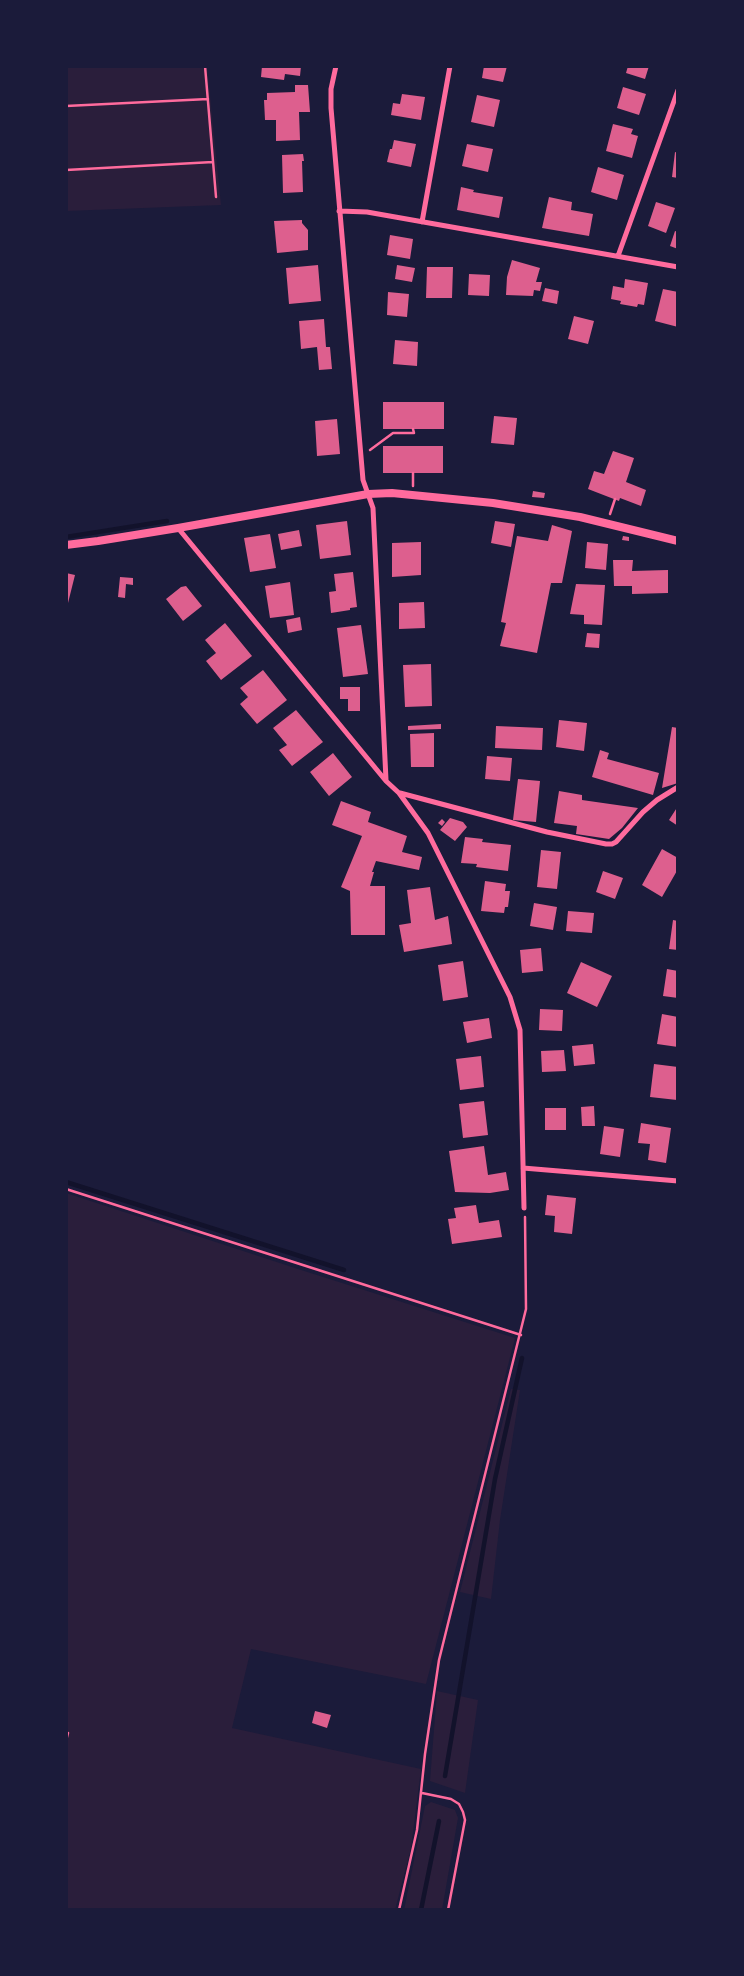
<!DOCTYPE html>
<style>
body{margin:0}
#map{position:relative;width:744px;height:1976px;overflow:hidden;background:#1b1b3a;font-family:Spectral,serif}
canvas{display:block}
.frame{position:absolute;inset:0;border:68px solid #1b1b3a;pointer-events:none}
</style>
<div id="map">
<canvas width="744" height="1976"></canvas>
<div class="frame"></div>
</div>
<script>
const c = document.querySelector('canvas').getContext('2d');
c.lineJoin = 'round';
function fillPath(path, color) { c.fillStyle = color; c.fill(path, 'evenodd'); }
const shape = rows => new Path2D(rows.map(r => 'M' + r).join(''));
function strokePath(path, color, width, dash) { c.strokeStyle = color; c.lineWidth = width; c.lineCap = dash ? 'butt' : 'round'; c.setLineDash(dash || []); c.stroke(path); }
const green = shape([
 [66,66,207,66,221,205,66,211],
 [66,1193,298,1269,515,1338,426,1684,251,1649,232,1728,421,1769,411,1848,395,1910,66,1910],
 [511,1389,520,1390,500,1520,491,1599,460,1592],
 [437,1691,478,1700,465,1793,430,1781],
 [431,1802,455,1810,458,1818,442,1910,404,1910,425,1806]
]);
const stream = shape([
 [66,537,167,521],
 [66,1182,344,1270],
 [445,1776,495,1479,522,1358],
 [421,1910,439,1821]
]);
const building = shape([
 [262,66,301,66,300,76,285,74,284,80,261,77],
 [484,66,507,66,503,82,482,78],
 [628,66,649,66,645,79,626,73],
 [295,85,308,85,310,112,299,112,300,140,276,141,276,120,265,120,264,100,267,100,267,93,295,92],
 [623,87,646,94,639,115,617,108],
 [402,94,425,97,421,120,391,115,393,103,400,104],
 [477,95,500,100,494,127,471,122],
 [613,124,633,129,631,134,638,136,632,158,606,151],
 [394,140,416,144,411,167,387,162,390,149,392,149],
 [467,144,493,149,488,172,462,166],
 [675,152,678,153,678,178,672,177],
 [303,154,304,161,302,161,303,192,283,193,282,155],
 [598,167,624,175,617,200,591,192],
 [461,187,474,190,473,192,503,197,499,218,457,210],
 [549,197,572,202,571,210,593,214,589,236,542,228],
 [656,202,675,208,666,233,648,226],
 [302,220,302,223,308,230,308,250,277,253,274,221],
 [675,231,678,232,678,249,670,246],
 [390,235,413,239,410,259,387,255],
 [512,260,540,268,536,282,542,282,540,291,534,290,533,296,506,295,507,277],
 [318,265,321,301,289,304,286,268],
 [397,265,415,268,412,282,395,279],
 [427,267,453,267,452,298,426,298],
 [469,274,490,275,489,296,468,295],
 [625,279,648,283,644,305,638,304,637,307,620,304,621,301,611,299,613,286,624,288],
 [545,288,559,291,557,304,542,301],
 [663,289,678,292,678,327,655,321],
 [388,292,409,294,407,317,387,315],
 [574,316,594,321,588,344,568,339],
 [324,319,326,347,330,347,332,369,319,370,317,347,301,349,299,321],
 [395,340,418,342,417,366,393,364],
 [383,402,444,402,444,429,383,429],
 [494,416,517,418,514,445,491,443],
 [337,419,340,454,317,456,315,421],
 [383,446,443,446,443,473,383,473],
 [613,451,634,458,626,482,646,490,641,506,620,498,619,501,588,489,594,471,604,474],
 [533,491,545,493,544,498,532,497],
 [347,521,351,555,320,559,316,525],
 [495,521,515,524,511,547,491,543],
 [552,525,572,531,562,583,551,583,537,653,500,646,506,623,501,622,517,536,548,541],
 [299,530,302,546,281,550,278,534],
 [270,534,276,568,250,572,244,538],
 [623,536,629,537,629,541,622,540],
 [421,542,421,575,392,577,392,543],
 [587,542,608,544,606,570,585,568],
 [613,560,633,560,632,571,668,570,668,593,632,594,632,586,614,586],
 [353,572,357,607,350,608,350,610,331,613,329,592,336,591,334,574],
 [66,573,75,575,67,607,66,607],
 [120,577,133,578,133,585,126,584,125,598,118,597],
 [290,582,294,615,270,618,265,586],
 [576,584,605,585,602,625,584,624,584,615,570,614],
 [186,586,202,606,183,621,166,599,181,587],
 [424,602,425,628,399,629,399,603],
 [300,617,302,630,288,633,286,620],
 [225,623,252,656,221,680,206,661,216,653,205,640],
 [361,625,368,674,343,677,337,628],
 [587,633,600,634,599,648,585,647],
 [431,664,432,706,405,707,403,665],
 [263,670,287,700,257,724,240,704,248,697,240,688],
 [340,687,360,687,360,711,348,711,348,699,340,699],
 [296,710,323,742,292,766,279,750,287,745,273,728],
 [559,720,587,723,584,751,556,747],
 [441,724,441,729,408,730,408,726],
 [496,726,543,728,542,750,495,748],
 [672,727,678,728,678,783,662,788],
 [434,733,434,767,411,767,410,734],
 [600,750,609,753,607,759,659,773,653,795,592,777],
 [333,753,352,777,329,796,310,772],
 [487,756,512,758,510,781,485,779],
 [518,779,540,781,536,822,513,820],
 [559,791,582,795,582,800,638,808,622,828,609,839,576,834,577,826,554,823],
 [341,801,371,812,368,822,407,836,402,852,422,857,419,870,376,861,372,872,374,872,370,886,385,886,385,935,351,935,350,891,341,887,362,836,332,825],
 [678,806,678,826,669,820],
 [450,818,463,822,467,827,455,841,440,830],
 [442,819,445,822,442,826,438,823],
 [465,837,483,839,482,842,511,845,508,871,476,867,477,864,461,863],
 [662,849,678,858,678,869,662,897,642,885],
 [541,850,561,852,557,889,537,887],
 [603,871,623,878,615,899,596,892],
 [485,881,506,884,505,891,510,891,508,907,505,907,504,913,481,911],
 [430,887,435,920,448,916,452,944,404,952,399,925,411,923,407,890],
 [534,903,557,907,553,930,530,926],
 [568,911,594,913,592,933,566,931],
 [673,920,678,921,678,950,669,949],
 [541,948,543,971,522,973,520,950],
 [463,961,468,997,443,1001,438,965],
 [581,962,612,976,597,1007,567,993],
 [667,969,678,971,678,998,663,996],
 [540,1009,563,1010,562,1031,539,1030],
 [662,1014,678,1017,678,1047,657,1044],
 [489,1018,492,1038,467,1043,463,1022],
 [593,1044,595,1064,574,1066,572,1046],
 [564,1050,566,1071,542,1072,541,1051],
 [481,1056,484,1087,460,1090,456,1059],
 [654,1064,678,1067,677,1100,650,1097],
 [484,1101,488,1135,463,1138,459,1104],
 [594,1106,595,1126,582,1126,581,1107],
 [545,1108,566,1108,566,1130,545,1130],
 [641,1123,671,1128,666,1163,648,1160,650,1144,638,1143],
 [604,1126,624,1129,620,1157,600,1154],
 [484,1146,488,1175,506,1172,509,1190,490,1193,455,1192,449,1151],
 [547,1195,576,1198,572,1234,554,1232,555,1216,545,1215],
 [476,1205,479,1223,499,1220,502,1237,452,1244,448,1219,456,1218,454,1208],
 [315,1711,331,1715,327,1728,312,1723]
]);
const path = shape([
 [205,66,216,197],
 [66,106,208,99],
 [66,170,213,162],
 [370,450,393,433,414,433,413,429],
 [413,486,413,473],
 [610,514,615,499],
 [66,1189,521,1335],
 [66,1741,68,1733],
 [422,1793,451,1799,459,1804,463,1812,465,1820,448,1910],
 [399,1910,417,1830,425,1754,439,1660,526,1309,525,1217]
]);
const minor = shape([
 [336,66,331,89,331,108,363,480,373,508,386,780],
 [339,211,367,212,678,267],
 [422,222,450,66],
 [618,256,678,90],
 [178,528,386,781,399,793,428,833,510,997,520,1030,524,1208],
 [400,793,547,832,606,844,612,844,616,842,643,812,657,800,678,787],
 [523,1168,678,1181]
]);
const tertiary = shape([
 [66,545,98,541,178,528,368,494,392,493,493,503,580,517,678,541]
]);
fillPath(green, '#2a1e3b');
strokePath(stream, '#12122b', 4.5);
fillPath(building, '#dd5f8e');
strokePath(path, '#ff6b9d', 2.5);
strokePath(minor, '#ff6b9d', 5);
strokePath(tertiary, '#ff6b9d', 8);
</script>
